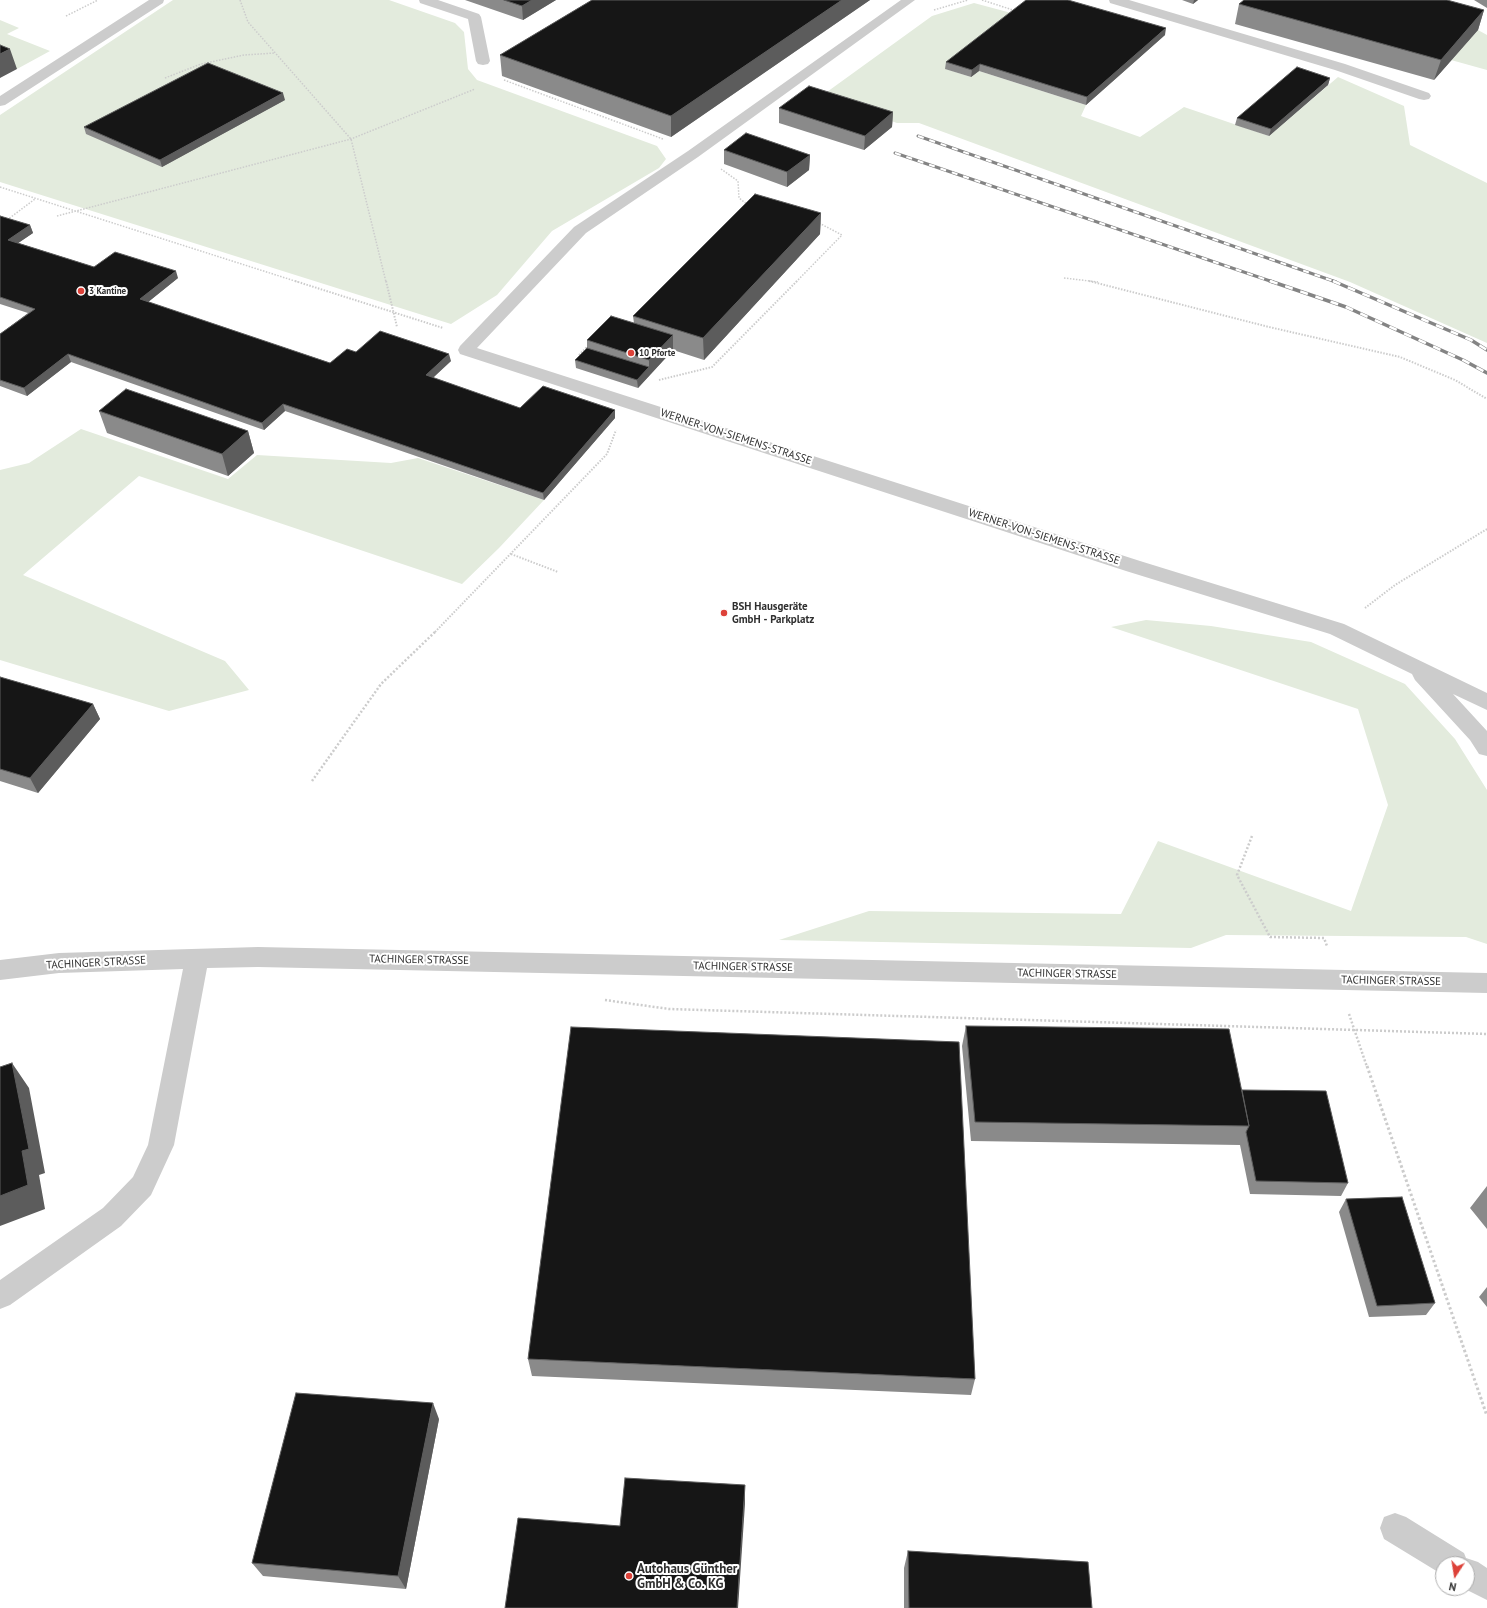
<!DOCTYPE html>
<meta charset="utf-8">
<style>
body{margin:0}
#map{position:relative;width:1487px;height:1608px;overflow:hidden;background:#fff;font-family:"PT Sans",sans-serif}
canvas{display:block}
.north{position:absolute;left:1435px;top:1556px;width:40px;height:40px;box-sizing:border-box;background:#fff;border:1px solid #acacac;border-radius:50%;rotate:192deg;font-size:11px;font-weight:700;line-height:16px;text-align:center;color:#2f2f2f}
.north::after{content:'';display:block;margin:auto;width:14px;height:18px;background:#dd4239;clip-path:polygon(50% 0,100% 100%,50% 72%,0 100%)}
</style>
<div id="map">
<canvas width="1487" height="1608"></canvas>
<div class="north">N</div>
</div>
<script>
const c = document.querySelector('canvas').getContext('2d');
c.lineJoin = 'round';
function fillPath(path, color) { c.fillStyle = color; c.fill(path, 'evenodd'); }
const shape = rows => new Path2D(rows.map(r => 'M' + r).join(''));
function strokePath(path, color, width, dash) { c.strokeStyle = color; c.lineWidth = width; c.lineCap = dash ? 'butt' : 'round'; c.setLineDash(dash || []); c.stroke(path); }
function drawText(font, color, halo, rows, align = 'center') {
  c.font = font + ' "PT Sans",sans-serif'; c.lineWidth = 4; c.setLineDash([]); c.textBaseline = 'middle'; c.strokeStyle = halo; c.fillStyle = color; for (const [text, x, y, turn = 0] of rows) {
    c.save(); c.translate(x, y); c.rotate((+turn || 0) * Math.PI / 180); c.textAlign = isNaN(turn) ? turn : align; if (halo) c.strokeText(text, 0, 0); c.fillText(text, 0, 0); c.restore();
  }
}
const green = shape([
 [173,0,389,0,455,23,464,32,468,69,477,80,657,146,666,159,659,168,552,231,497,295,451,324,0,182,0,115],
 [974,3,1015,14,946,69,971,77,979,71,1086,105,1081,116,1140,137,1184,107,1269,136,1338,77,1404,106,1410,145,1487,183,1487,343,1350,282,919,123,897,123,820,97,932,16],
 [0,20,19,28,7,34,50,51,17,69,0,62],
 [1478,30,1487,35,1487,70,1451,60],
 [81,429,228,479,257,455,391,463,418,458,544,500,499,548,462,584,139,476,23,575,225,661,249,690,169,711,0,660,0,470,29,463],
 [1146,620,1211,626,1311,642,1405,684,1455,739,1487,790,1487,944,1466,937,1226,935,1191,948,779,940,869,911,1121,914,1158,841,1351,911,1388,805,1358,709,1111,627]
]);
const pathFar3 = shape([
 [240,0,248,22,351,139,386,282],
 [982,0,1016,11],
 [934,10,968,0],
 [66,16,98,0],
 [165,78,201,64,244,55,275,53],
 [504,80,663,139],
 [721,169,738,181,739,198,748,205],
 [0,187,298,282],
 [57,216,351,139,475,89],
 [7,220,35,199],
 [1064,278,1098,282],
 [796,282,842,235,819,223]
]);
const pathFar2 = shape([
 [295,281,443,328],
 [386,281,397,327],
 [1089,281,1269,327,1400,357,1455,380,1487,399],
 [579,355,588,346],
 [659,380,712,367,797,281],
 [511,554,558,572],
 [1365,608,1395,585,1487,529],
 [435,632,607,454,616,430]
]);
const pathFar1 = shape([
 [312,781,381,684,436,631],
 [1252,836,1237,875,1270,937,1324,938,1327,946],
 [605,1000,669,1009,1487,1034],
 [1349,1014,1367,1067]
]);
const path = shape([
 [1367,1066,1487,1416]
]);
const minor = shape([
 [149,0,164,0,163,3,5,105,0,106,0,96,149,0],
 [419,0,438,0,479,14,481,17,490,61,488,64,483,65,478,64,476,61,468,19,420,3,419,0],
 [901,0,915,0,698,157,586,233,477,348,1140,561,1344,624,1487,693,1487,710,1453,694,1487,731,1487,756,1479,754,1470,740,1415,680,1412,674,1330,634,1126,571,460,354,458,350,460,346,574,227,688,151,901,0],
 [1109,0,1129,0,1345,64,1429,93,1431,96,1429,99,1424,100,1419,99,1335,70,1110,3,1109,0],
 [258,947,1487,973,1487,993,258,967,207,968,174,1145,151,1195,121,1226,10,1305,0,1309,0,1280,103,1208,133,1177,148,1145,183,969,59,973,0,980,0,960,59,953,258,947],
 [1395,1513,1406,1517,1464,1553,1466,1558,1478,1562,1487,1568,1487,1600,1463,1588,1467,1588,1467,1564,1443,1564,1443,1575,1384,1539,1380,1528,1384,1517,1395,1513]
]);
const railFar1 = shape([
 [918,136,1336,282],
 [895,153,1273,282]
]);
const rail = shape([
 [1270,281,1346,307,1463,360,1487,373],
 [1333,281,1471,340,1487,350]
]);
const wall = shape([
 [465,0,556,0,523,20],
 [592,0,870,0,671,137,502,76,500,55],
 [1182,0,1198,0,1193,4],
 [1474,0,1487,0,1487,8],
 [1239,4,1484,10,1478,30,1434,80,1235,24],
 [1165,35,1086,105,979,71,971,77,945,69,946,62],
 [1330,78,1328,85,1269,136,1235,125,1237,118],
 [285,100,162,167,86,134,84,127],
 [779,108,893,112,892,127,864,150,779,123],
 [724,150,810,155,809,170,787,187,724,164],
 [821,213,820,234,704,360,673,350,638,388,576,368,575,360,587,348,587,340,634,323,633,316],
 [0,216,30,225,33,233,18,243,94,267,178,278,148,302,330,363,356,352,451,361,433,378,520,408,615,418,544,500,285,411,264,430,71,362,27,396,0,386,0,334,28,313,0,304],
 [99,411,248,431,254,453,228,476,107,433],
 [0,677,93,704,100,719,38,793,0,781],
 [966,1026,1242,1090,1348,1183,1341,1196,1250,1194,1240,1145,971,1141,962,1046],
 [1487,1186,1487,1229,1470,1208],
 [1346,1199,1435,1303,1426,1315,1369,1317,1339,1212],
 [1487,1287,1487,1307,1479,1297],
 [528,1359,975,1379,971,1395,532,1376],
 [439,1419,406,1589,263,1576,252,1563],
 [908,1551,1092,1608,904,1608,904,1568]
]);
const shadedWall = shape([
 [532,0,556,0,523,20,522,6],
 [842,0,870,0,671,137,671,116],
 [1194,0,1198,0,1193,4],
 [1484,10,1478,30,1434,80,1441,60],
 [1166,28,1165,35,1086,105,1087,97],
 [10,49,17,69,0,78,0,54],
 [980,64,979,71,971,77,972,70],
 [1330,78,1328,85,1269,136,1271,129],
 [283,93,285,100,162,167,160,160],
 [893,112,892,127,864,150,865,136],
 [810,155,809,170,787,187,787,172],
 [821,213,820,234,704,360,703,338],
 [30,225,33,233,11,248,8,240],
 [176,271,178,278,142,307,140,299],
 [673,335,673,350,638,388,637,380,649,367,649,360],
 [68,354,71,362,27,396,24,388],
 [449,354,451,361,427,383,426,375],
 [283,404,285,411,264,430,262,423],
 [615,410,615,418,544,500,543,493],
 [248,431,254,453,228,476,222,454],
 [93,704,100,719,38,793,30,778],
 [12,1063,29,1088,45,1173,39,1175,45,1209,0,1226,0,1196,22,1151],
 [433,1403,439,1419,406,1589,398,1576],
 [745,1485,745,1504,738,1608,737,1608]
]);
const building = shape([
 [504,0,532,0,522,6,504,0],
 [592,0,842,0,671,116,500,55,592,0],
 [1026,0,1068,0,1166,28,1087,97,980,64,972,70,946,62,1026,0],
 [1244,0,1447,0,1484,10,1441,60,1239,4,1244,0],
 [0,45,10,49,0,54,0,45],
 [208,63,283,93,160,160,84,127,208,63],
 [1297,67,1330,78,1271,129,1237,118,1297,67],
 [809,86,893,112,865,136,779,108,809,86],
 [746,133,810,155,787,172,724,150,746,133],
 [755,194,821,213,703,338,633,316,755,194],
 [0,216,30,225,8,240,94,267,115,252,176,271,140,299,330,363,347,349,356,352,380,331,449,354,426,375,520,408,543,386,615,410,543,493,283,404,262,423,68,354,24,388,0,380,0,334,35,309,0,297,0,216],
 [611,316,673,335,649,360,587,340,611,316],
 [587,348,649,367,637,380,575,360,587,348],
 [126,389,248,431,222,454,99,411,126,389],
 [0,677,93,704,30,778,0,769,0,677],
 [966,1026,1229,1029,1249,1126,975,1122,966,1026],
 [571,1027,959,1042,975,1379,528,1359,571,1027],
 [12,1063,29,1149,22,1151,28,1185,0,1196,0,1067,12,1063],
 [1242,1090,1326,1091,1348,1183,1256,1181,1246,1132,1249,1126,1242,1090],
 [1402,1197,1435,1303,1377,1306,1346,1199,1402,1197],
 [296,1393,433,1403,398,1576,252,1563,296,1393],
 [625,1478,745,1485,737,1608,505,1608,518,1518,620,1526,625,1478],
 [908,1551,1088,1562,1092,1608,909,1608,908,1551]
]);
const markers = [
 [81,291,4,"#dd4239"],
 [631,353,4,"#dd4239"],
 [724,613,4,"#dd4239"],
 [629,1576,4,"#dd4239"]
];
const farPoinames = [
 ["3 Kantine",89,291],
 ["10 Pforte",639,353]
];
const streetNames = [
 ["WERNER-VON-SIEMENS-STRASSE",736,437,18],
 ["WERNER-VON-SIEMENS-STRASSE",1044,537,18],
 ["TACHINGER STRASSE",419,960,1],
 ["TACHINGER STRASSE",96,963,-3],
 ["TACHINGER STRASSE",743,967,1],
 ["TACHINGER STRASSE",1067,974,1],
 ["TACHINGER STRASSE",1391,981,1]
];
const poiNames = [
 ["BSH Hausgeräte",732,607],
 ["GmbH - Parkplatz",732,620]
];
const nearPoinames = [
 ["Autohaus Günther",637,1569],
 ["GmbH & Co. KG",637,1584]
];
fillPath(green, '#e3ebdd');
strokePath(pathFar3, '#ccc', 1.5, [1.5, 1.5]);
strokePath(pathFar2, '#ccc', 2, [1.5, 1.5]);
strokePath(pathFar1, '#ccc', 2.5, [2, 2]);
strokePath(path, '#ccc', 3, [2.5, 2.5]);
fillPath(minor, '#ccc');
strokePath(railFar1, '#848484', 3);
strokePath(rail, '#848484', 3.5);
strokePath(railFar1, '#fff', 2, [6]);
strokePath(rail, '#fff', 2.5, [8]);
fillPath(wall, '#8a8a8a');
fillPath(shadedWall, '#5c5c5c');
fillPath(building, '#161616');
strokePath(building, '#5c5c5c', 1);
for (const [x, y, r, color] of markers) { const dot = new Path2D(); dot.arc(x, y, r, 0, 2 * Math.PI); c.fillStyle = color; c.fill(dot); strokePath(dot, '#fff', 1.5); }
drawText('bold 9px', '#2f2f2f', '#fff', farPoinames, 'left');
drawText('11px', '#2f2f2f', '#fff', streetNames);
drawText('bold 11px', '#2f2f2f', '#fff', poiNames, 'left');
drawText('bold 13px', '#2f2f2f', '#fff', nearPoinames, 'left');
</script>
